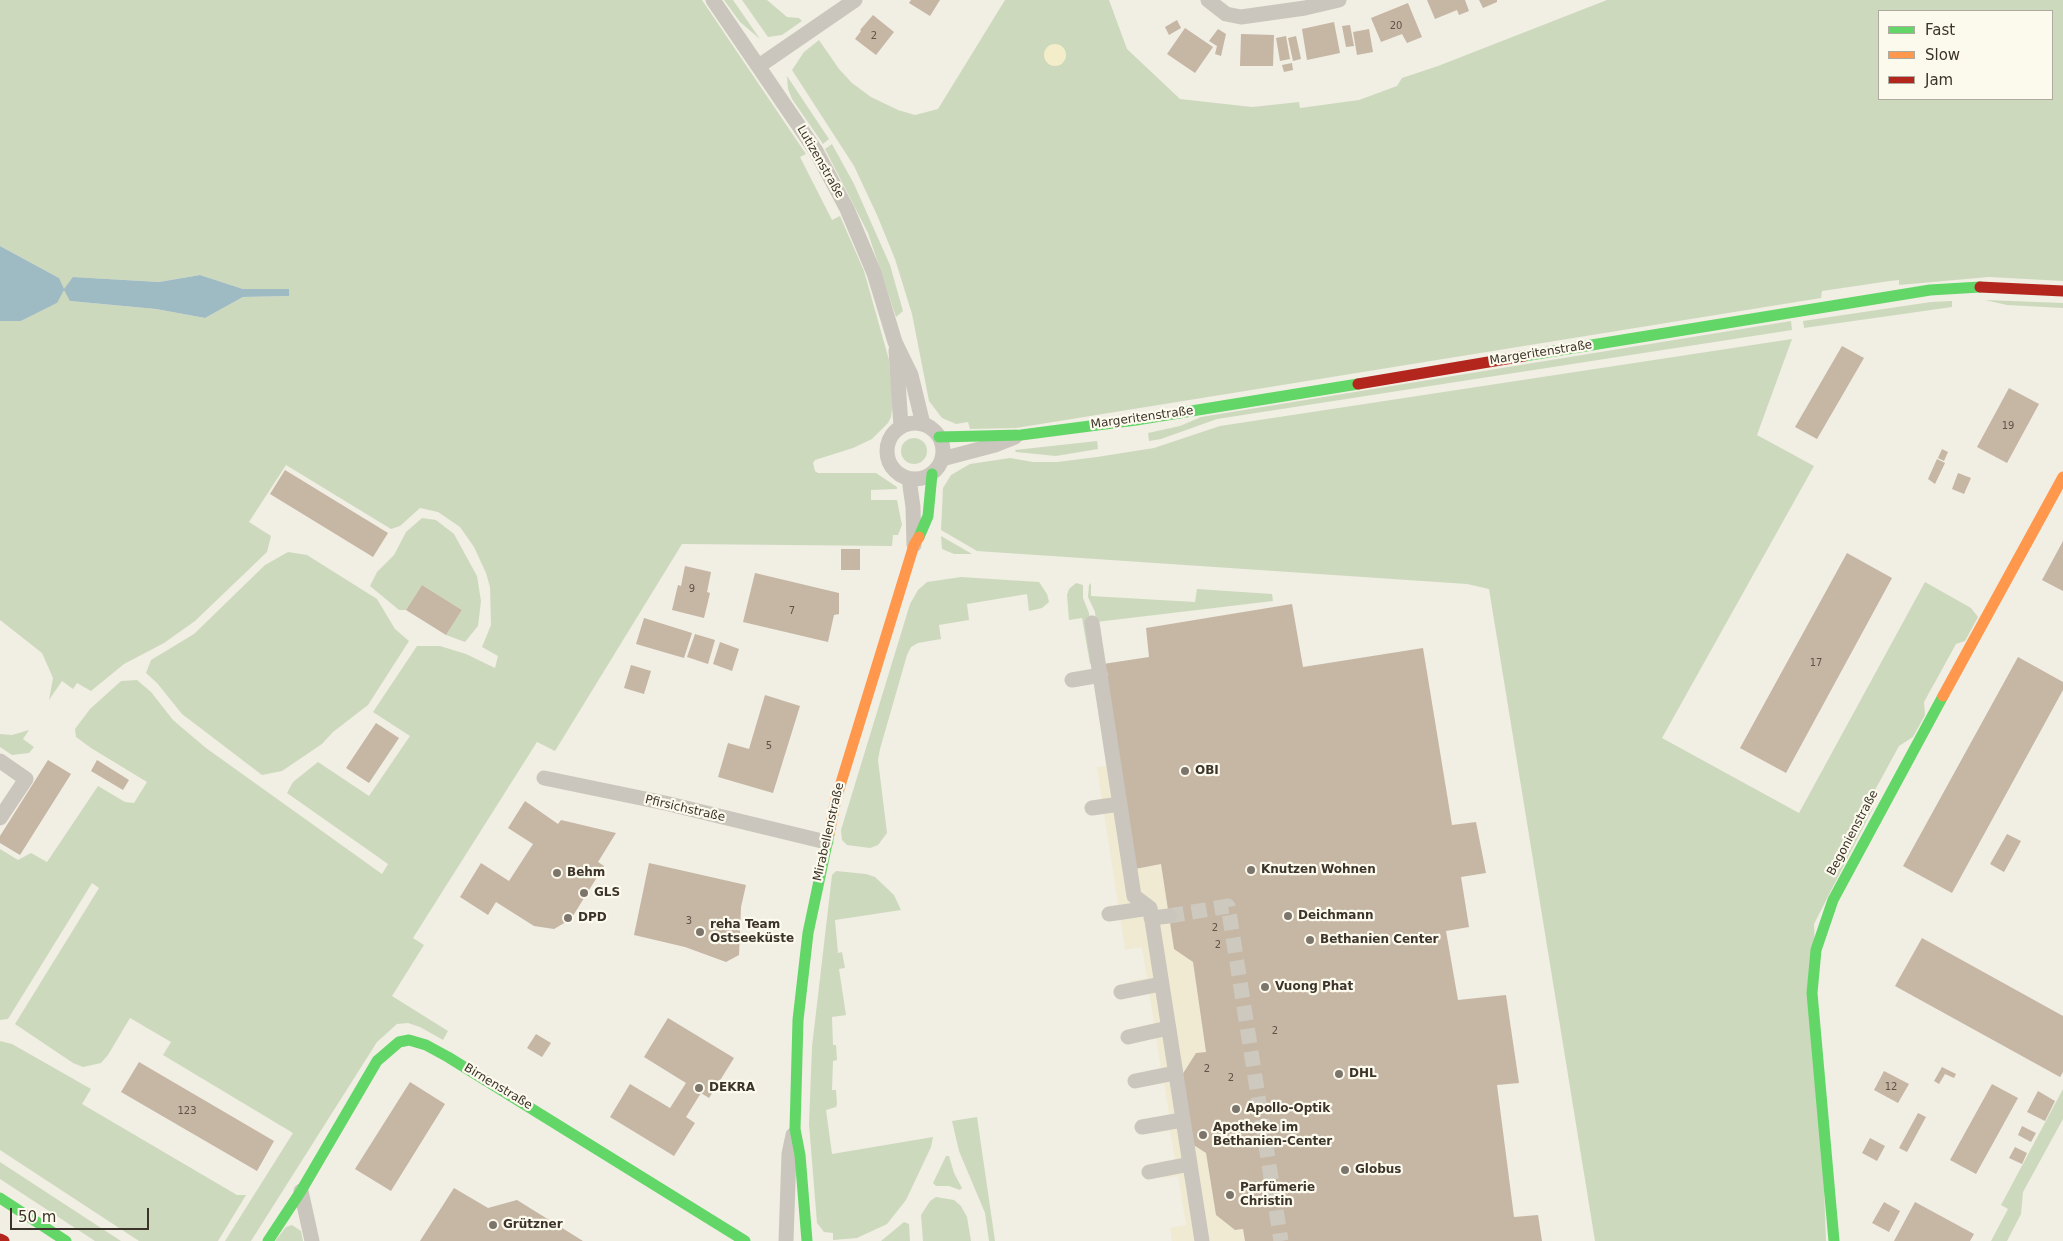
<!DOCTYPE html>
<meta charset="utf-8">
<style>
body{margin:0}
#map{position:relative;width:2063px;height:1241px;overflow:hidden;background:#f1eee4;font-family:"DejaVu Sans",sans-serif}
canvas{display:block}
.legend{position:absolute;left:1878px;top:10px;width:175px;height:90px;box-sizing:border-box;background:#fcf9ed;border:1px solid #afaa9f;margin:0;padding:6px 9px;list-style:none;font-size:15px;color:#3c342a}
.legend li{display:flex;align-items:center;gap:10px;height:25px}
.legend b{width:25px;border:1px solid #afaa9f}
.scale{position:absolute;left:10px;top:1208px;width:139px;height:22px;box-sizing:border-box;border:2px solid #3c342a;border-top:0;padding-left:6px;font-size:15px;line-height:18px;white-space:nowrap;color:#3c342a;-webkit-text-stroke:4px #fcf9ed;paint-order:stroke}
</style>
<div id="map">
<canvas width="2063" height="1241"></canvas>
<ul class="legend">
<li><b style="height:6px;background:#63d668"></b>Fast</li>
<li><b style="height:6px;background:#ff974d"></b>Slow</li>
<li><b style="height:6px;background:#b3261e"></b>Jam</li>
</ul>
<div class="scale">50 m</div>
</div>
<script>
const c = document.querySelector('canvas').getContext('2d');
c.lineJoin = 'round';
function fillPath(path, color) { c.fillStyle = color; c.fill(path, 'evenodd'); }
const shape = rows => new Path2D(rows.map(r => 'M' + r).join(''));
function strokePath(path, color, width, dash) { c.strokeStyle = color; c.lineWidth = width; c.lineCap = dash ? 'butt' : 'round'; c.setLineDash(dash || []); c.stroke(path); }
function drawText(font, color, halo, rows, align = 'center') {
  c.font = font + ' "DejaVu Sans",sans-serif'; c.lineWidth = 4.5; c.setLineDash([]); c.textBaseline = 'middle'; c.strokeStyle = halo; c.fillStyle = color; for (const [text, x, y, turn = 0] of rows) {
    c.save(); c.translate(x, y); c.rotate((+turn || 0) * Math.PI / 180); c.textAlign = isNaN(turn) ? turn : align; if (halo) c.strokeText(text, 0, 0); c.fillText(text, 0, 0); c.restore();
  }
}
const green = shape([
 [0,0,702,0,806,154,800,157,832,220,840,216,864,271,889,360,893,403,891,417,888,423,872,439,853,448,815,460,813,463,815,471,818,473,876,473,897,487,897,489,871,490,871,500,897,500,902,525,898,535,893,535,892,546,682,544,555,751,537,742,413,938,424,945,392,996,448,1031,443,1040,420,1027,408,1023,397,1024,377,1042,251,1241,225,1241,293,1133,163,1055,171,1042,130,1018,108,1055,101,1063,83,1067,73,1063,15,1024,99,888,92,883,8,1019,0,1020,0,849,18,860,31,853,47,862,98,786,125,802,134,803,147,782,91,748,76,737,75,729,90,709,121,681,137,680,151,692,173,720,206,748,382,874,388,864,287,793,293,782,318,762,369,796,410,736,373,712,417,646,440,646,466,654,495,668,498,656,482,647,491,625,490,587,486,573,474,547,460,527,438,512,420,508,400,526,391,529,286,465,249,522,271,536,267,552,195,621,164,643,124,664,91,691,77,683,73,689,62,681,49,700,53,678,42,653,0,620,0,321,21,321,57,303,59,278,0,246],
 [200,275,243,289,289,289,288,296,243,297,205,318,156,309,70,301,73,277,159,282],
 [724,0,733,0,760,39,740,22],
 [742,0,767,0,787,17,799,18,802,21,782,35,768,37],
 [1005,0,1109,0,1127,49,1180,99,1252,107,1299,102,1300,108,1359,100,1397,86,1402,78,1438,66,1607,0,2063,0,2063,281,1989,277,1899,285,1899,280,1890,281,1822,291,1821,298,1016,428,970,429,968,422,956,424,942,418,929,401,912,314,895,259,877,215,854,166,792,70,804,52,819,40,839,69,852,83,871,97,898,110,915,115,938,109],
 [1879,11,2052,11,2052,99,1879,99],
 [787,76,829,139,823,144,792,99,788,89],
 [832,144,854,184,890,265,903,311,896,317,868,233,825,149],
 [1985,300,2063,303,2063,308,2007,305],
 [1952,301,1952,307,1804,328,1803,321,1931,302],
 [1791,321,1792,330,1217,419,1161,439,1149,441,1148,433,1180,426,1201,417],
 [1792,339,1757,435,1814,466,1662,738,1799,813,1925,582,1971,608,1978,617,1965,641,1956,644,1924,702,1925,715,1913,737,1899,746,1869,801,1873,808,1814,924,1826,1241,1595,1241,1489,589,1467,584,977,551,941,530,943,488,951,475,970,464,1010,458,1033,462,1057,462,1097,457,1154,448,1220,426],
 '901 451a13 13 0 1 1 26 0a13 13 0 1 1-26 0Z',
 [1097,441,1098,449,1056,456,1016,452,1015,450],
 [422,518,436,520,454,534,477,576,481,601,478,626,465,642,446,635,462,610,422,585,406,610,399,610,370,586,377,572,394,555,406,532],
 [941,536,972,554,954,554,942,549],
 [288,552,307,555,377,599,395,629,409,641,368,705,333,732,322,744,282,771,262,775,182,714,157,683,146,673,151,660,194,634,265,565],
 [961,577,1039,582,1047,594,1049,602,1042,608,1029,611,1027,594,967,604,969,620,939,625,941,639,918,643,911,647,907,655,880,749,878,760,887,833,878,845,870,848,847,845,842,840,841,830,910,604,918,590,927,582],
 [1076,583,1083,585,1083,598,1089,613,1095,663,1090,664,1082,618,1069,620,1067,595,1069,589],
 [1091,583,1091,596,1195,602,1197,589,1272,594,1273,601,1096,622,1095,612,1088,597,1089,585],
 [29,730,23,739,34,747,29,753,12,755,0,747,0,734,12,735],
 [836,871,866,874,875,877,894,895,901,910,835,920,838,953,842,952,845,968,839,969,846,1015,832,1017,833,1045,836,1045,837,1060,833,1061,832,1090,836,1090,837,1104,836,1107,826,1110,832,1154,933,1137,931,1147,906,1200,887,1224,857,1238,833,1240,833,1233,824,1232,817,1223,809,1124,812,1047,832,875],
 [0,1041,12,1044,91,1089,82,1104,237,1195,246,1195,218,1241,139,1241,0,1150],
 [2063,1089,2063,1119,2023,1192,2021,1214,2007,1241,1991,1241,2008,1209,2001,1205],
 [977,1117,995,1241,989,1241,985,1213,959,1151,952,1121],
 [946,1156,949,1156,954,1173,962,1188,960,1190,949,1186,936,1186,933,1183],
 [0,1162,121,1241,95,1241,0,1179],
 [936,1197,954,1200,961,1206,967,1217,971,1241,923,1241,921,1215,930,1201],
 [904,1222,909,1224,910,1241,881,1241],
 [292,1225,301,1231,303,1241,275,1241,286,1227]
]);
const sand = shape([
 '1044 55a11 11 0 1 1 22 0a11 11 0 1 1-22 0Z'
]);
const plaza = shape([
 [1110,766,1135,869,1161,864,1174,948,1193,962,1206,1052,1196,1053,1182,1075,1192,1144,1206,1153,1216,1215,1235,1230,1243,1229,1245,1241,1172,1241,1170,1228,1186,1225,1178,1176,1162,1178,1159,1162,1175,1159,1170,1131,1154,1133,1152,1118,1169,1114,1164,1083,1148,1086,1145,1071,1161,1068,1156,1038,1139,1041,1137,1027,1154,1023,1149,992,1132,995,1130,981,1147,978,1142,947,1125,950,1097,767]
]);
const water = shape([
 [0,246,59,278,64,289,73,277,159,282,200,275,243,289,289,289,289,296,243,297,205,318,156,309,70,301,64,290,57,303,21,321,0,321]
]);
const building = shape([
 [911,0,940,0,930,16,909,3],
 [1427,0,1465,0,1469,11,1459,15,1457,10,1435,19],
 [1479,0,1497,0,1497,2,1483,8],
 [1408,3,1422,37,1407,43,1402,34,1381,42,1371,18],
 [873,15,894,32,876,55,855,39,861,31,860,30],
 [1177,20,1181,28,1169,35,1165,27],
 [1334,22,1340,53,1307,60,1302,29],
 [1350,25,1354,46,1346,47,1342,26],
 [1185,28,1213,47,1195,73,1167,54],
 [1218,29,1226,34,1221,56,1215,54,1217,46,1209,41],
 [1369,29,1373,52,1357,55,1353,32],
 [1241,34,1274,35,1273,66,1240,66],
 [1286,36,1290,59,1280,61,1276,38],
 [1296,36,1301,59,1293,61,1288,38],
 [1292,63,1293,70,1284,72,1282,65],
 [1842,346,1864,358,1817,439,1795,427],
 [2009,388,2039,404,2007,463,1977,447],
 [1942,449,1948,452,1944,461,1938,458],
 [1937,459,1945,463,1935,484,1928,479],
 [285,470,388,533,373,557,270,494],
 [1958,473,1971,478,1964,494,1952,489],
 [2063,541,2063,591,2042,580],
 [841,549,860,549,860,570,841,570],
 [1847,553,1892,578,1786,773,1740,748],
 [685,566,711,572,707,592,710,593,704,618,672,610,678,585,681,586],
 [755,573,839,593,839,614,834,615,828,642,743,622],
 [422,585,462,610,446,635,406,610],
 [1292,604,1303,667,1423,648,1452,825,1476,822,1486,873,1461,877,1469,927,1446,931,1458,1000,1506,995,1519,1083,1497,1085,1514,1217,1538,1215,1542,1241,1245,1241,1243,1229,1235,1230,1216,1215,1206,1153,1192,1144,1182,1075,1196,1053,1206,1052,1193,962,1174,949,1161,864,1135,869,1103,664,1149,657,1146,628],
 [644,618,692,633,684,658,636,644],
 [695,634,715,640,708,664,687,657],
 [720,642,739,649,732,671,713,664],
 [2018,657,2063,682,2063,690,1952,893,1903,866],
 [631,665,651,671,644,694,624,688],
 [765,695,800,706,773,793,718,777,728,743,749,749],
 [376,723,399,738,369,783,346,768],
 [48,760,71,774,20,855,0,843,0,836],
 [97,760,129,780,123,790,91,771],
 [525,801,558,824,561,820,616,833,598,862,604,866,571,919,554,929,534,926,496,902,488,915,460,897,481,863,509,881,533,844,508,828],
 [2007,834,2021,841,2004,872,1990,864],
 [649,863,746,885,741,907,739,955,726,962,685,947,634,935],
 [1922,938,2063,1016,2063,1072,2060,1077,1895,986],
 [668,1018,734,1058,709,1098,701,1093,686,1117,695,1123,674,1156,610,1117,630,1084,670,1108,686,1083,644,1057],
 [536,1034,551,1043,542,1057,527,1048],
 [139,1062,274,1141,257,1171,121,1092],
 [1942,1067,1956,1074,1954,1078,1945,1074,1939,1084,1934,1081],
 [1884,1071,1909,1084,1898,1103,1874,1090],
 [410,1082,445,1104,391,1191,355,1169],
 [1992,1084,2018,1098,1976,1174,1950,1160],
 [2038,1091,2055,1101,2045,1121,2027,1112],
 [1918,1113,1926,1117,1907,1152,1899,1148],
 [2022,1126,2036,1133,2031,1142,2018,1135],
 [1870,1138,1885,1146,1877,1161,1862,1153],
 [2015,1147,2027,1153,2022,1164,2009,1158],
 [454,1188,488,1208,517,1200,583,1241,420,1241],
 [1884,1202,1900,1211,1889,1232,1872,1223],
 [1915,1202,1974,1234,1970,1241,1894,1241]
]);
const streetTunnel = shape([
 [1169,916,1228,906,1281,1241]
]);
const street = shape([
 [713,0,816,151,847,209,874,273,895,342,911,375,923,424],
 [1208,0,1226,14,1241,17,1305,8,1339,0],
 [759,66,855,0],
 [896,350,901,427],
 '887 451a28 28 0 1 1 56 0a28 28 0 1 1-56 0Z',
 [942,459,995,445,1015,437],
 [909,479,913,507,914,545],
 [1092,623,1134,896,1150,908,1202,1241],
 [1072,680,1101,675],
 [0,761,26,779,0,818],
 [544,778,665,803,826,842],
 [1092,808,1120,804],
 [1109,914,1150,908],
 [1151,918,1169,916],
 [1121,992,1161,984],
 [1128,1037,1168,1028],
 [1135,1081,1175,1073],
 [1142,1127,1182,1120],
 [1149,1172,1190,1164],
 [301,1191,312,1241],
 [786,1241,789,1154,793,1135]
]);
const fast = shape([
 [1524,356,1930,290,1980,287],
 [939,437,1021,435,1136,420,1358,384],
 [919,537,928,516,932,474],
 [0,1198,66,1241],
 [268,1241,301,1191,377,1061,399,1042,409,1040,426,1045,448,1057,745,1241],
 [807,1241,800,1155,795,1129,798,1020,808,933,829,834],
 [1834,1241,1812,993,1816,950,1833,900,1943,696]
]);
const slow = shape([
 [1943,696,2063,477],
 [829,834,836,799,914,545,919,537]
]);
const jam = shape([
 [1980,287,2063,291],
 [1358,384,1524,356],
 [0,1239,4,1241]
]);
const markers = [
 [1185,771,5,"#7b756b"],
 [1251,870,5,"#7b756b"],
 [557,873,5,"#7b756b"],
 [584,893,5,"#7b756b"],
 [1288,916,5,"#7b756b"],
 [568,918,5,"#7b756b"],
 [700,932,5,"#7b756b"],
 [1310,940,5,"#7b756b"],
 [1265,987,5,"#7b756b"],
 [1339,1074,5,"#7b756b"],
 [699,1088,5,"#7b756b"],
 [1236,1109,5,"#7b756b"],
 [1203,1135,5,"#7b756b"],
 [1345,1170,5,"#7b756b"],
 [1230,1195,5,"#7b756b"],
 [493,1225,5,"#7b756b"]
];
const numberNames = [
 ["20",1396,26],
 ["2",874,36],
 ["19",2008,426],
 ["9",692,589],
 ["7",792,611],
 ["17",1816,663],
 ["5",769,746],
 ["3",689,921],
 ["2",1215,928],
 ["2",1218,945],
 ["2",1275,1031],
 ["2",1207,1069],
 ["2",1231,1078],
 ["12",1891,1087],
 ["123",187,1111]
];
const streetNames = [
 ["Lutizenstraße",820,162,60],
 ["Margeritenstraße",1541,353,-9],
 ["Margeritenstraße",1142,418,-8],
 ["Pfirsichstraße",685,809,13],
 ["Mirabellenstraße",829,832,-77],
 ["Begonienstraße",1853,833,-62],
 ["Birnenstraße",498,1087,31]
];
const poiNames = [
 ["OBI",1195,771],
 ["Knutzen Wohnen",1261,870],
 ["Behm",567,873],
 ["GLS",594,893],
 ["Deichmann",1298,916],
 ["DPD",578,918],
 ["reha Team",710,925],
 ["Ostseeküste",710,939],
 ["Bethanien Center",1320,940],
 ["Vuong Phat",1275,987],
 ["DHL",1349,1074],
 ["DEKRA",709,1088],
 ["Apollo-Optik",1246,1109],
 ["Apotheke im",1213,1128],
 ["Bethanien-Center",1213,1142],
 ["Globus",1355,1170],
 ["Parfümerie",1240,1188],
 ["Christin",1240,1202],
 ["Grützner",503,1225]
];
fillPath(green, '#cdd9bd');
fillPath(sand, '#f3edc9');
fillPath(plaza, '#f0ead3');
fillPath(water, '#9ebbc4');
fillPath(building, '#c6b6a4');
strokePath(streetTunnel, '#cdc9bf', 15, [15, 8]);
strokePath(street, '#cac6bd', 15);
strokePath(fast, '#63d668', 11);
strokePath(slow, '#ff974d', 11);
strokePath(jam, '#b3261e', 11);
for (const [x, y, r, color] of markers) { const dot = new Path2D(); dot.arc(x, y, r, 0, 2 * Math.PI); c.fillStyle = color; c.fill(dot); strokePath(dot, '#fcf9ed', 2); }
drawText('10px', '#5e5448', null, numberNames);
drawText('12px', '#3c342a', '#fcf9ed', streetNames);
drawText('bold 12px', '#3c342a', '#fcf9ed', poiNames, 'left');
</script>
